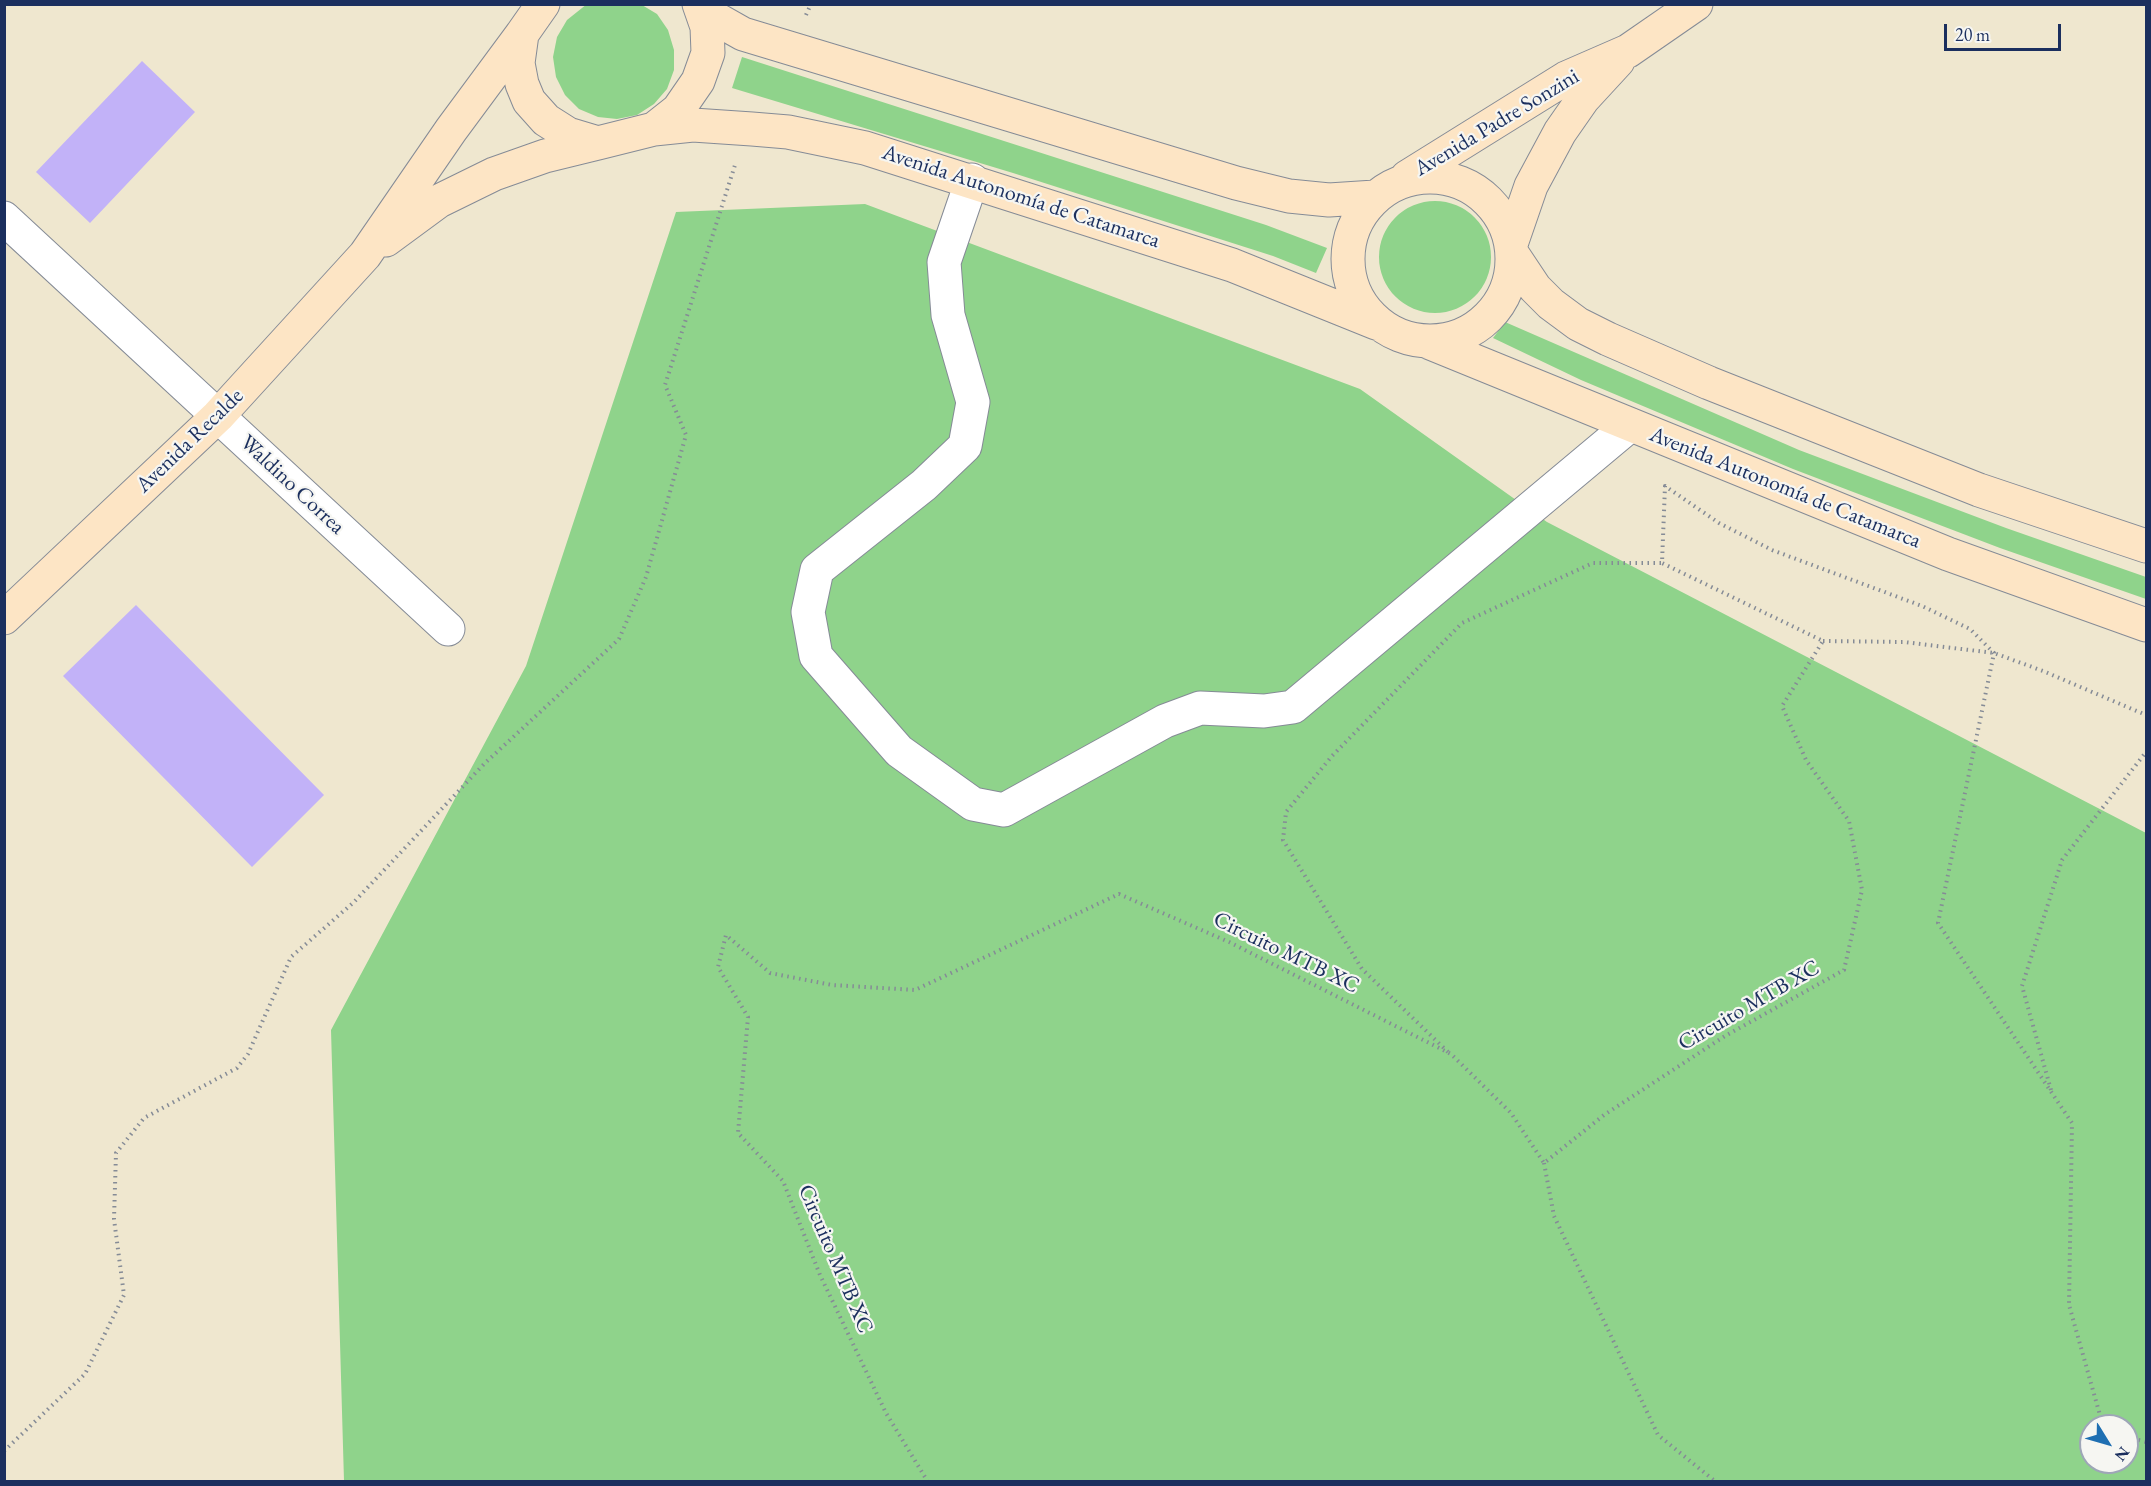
<!DOCTYPE html>
<meta charset="utf-8">
<style>
body{margin:0}
#map{position:relative;width:2151px;height:1486px;overflow:hidden;background:#efe7cf;font-family:"EB Garamond",serif}
canvas{display:block}
.frame{position:absolute;inset:0;border:6px solid #1b2f5e;pointer-events:none}
.north{position:absolute;left:2079px;top:1414px;width:60px;height:60px;box-sizing:border-box;background:#f6f6f2;border:2px solid #9ea6b7;border-radius:50%;rotate:127deg;font-size:16px;font-weight:700;line-height:24px;text-align:center;color:#1b2f5e}
.north::after{content:'';display:block;margin:auto;width:21px;height:27px;background:#1f6fb2;clip-path:polygon(50% 0,100% 100%,50% 72%,0 100%)}
.scale{position:absolute;left:1944px;top:24px;width:117px;height:27px;box-sizing:border-box;border:3px solid #1b2f5e;border-top:0;padding-left:8px;font-size:18px;line-height:21px;white-space:nowrap;color:#1b2f5e;-webkit-text-stroke:4px #f6f6f2;paint-order:stroke}
</style>
<div id="map">
<canvas width="2151" height="1486"></canvas>
<div class="frame"></div>
<div class="north">N</div>
<div class="scale">20 m</div>
</div>
<script>
const c = document.querySelector('canvas').getContext('2d');
c.lineJoin = 'round';
function fillPath(path, color) { c.fillStyle = color; c.fill(path, 'evenodd'); }
const shape = rows => new Path2D(rows.map(r => 'M' + r).join(''));
function strokePath(path, color, width, dash) { c.strokeStyle = color; c.lineWidth = width; c.lineCap = dash ? 'butt' : 'round'; c.setLineDash(dash || []); c.stroke(path); }
function drawText(font, color, halo, rows, align = 'center') {
  c.font = font + ' "EB Garamond",serif'; c.lineWidth = 4.5; c.setLineDash([]); c.textBaseline = 'middle'; c.strokeStyle = halo; c.fillStyle = color; for (const [text, x, y, turn = 0] of rows) {
    c.save(); c.translate(x, y); c.rotate((+turn || 0) * Math.PI / 180); c.textAlign = isNaN(turn) ? turn : align; if (halo) c.strokeText(text, 0, 0); c.fillText(text, 0, 0); c.restore();
  }
}
const green = shape([
 [587,4,642,5,657,14,668,30,674,50,674,70,667,89,654,104,637,115,617,119,598,117,579,109,565,95,556,77,553,57,557,37,567,20],
 [742,57,1266,225,1327,248,1316,273,1273,256,1013,173,732,88],
 '1379 257a56 56 0 1 1 112 0a56 56 0 1 1-112 0Z',
 [865,204,1360,389,1547,522,2146,833,2146,1481,344,1481,331,1030,526,666,676,212],
 [2091,1426,2127,1426,2127,1462,2091,1462],
 [1505,322,1799,450,2006,528,2146,577,2146,599,2000,548,1793,469,1581,380,1493,338]
]);
const building = shape([
 [142,61,195,112,90,223,36,172],
 [136,605,324,795,252,867,63,676]
]);
const path = shape([
 [806,15,811,4],
 [1823,641,1904,642,1994,653,2043,671,2146,715],
 [1448,1052,1362,969,1283,840,1286,812,1332,756,1462,623,1593,563,1662,563],
 [2051,1090,2022,986,2062,860,2146,752],
 [1544,1163,1554,1216,1658,1435,1716,1482],
 [2127,1437,2146,1442],
 [4,1451,85,1374,124,1295,114,1219,116,1153,144,1118,237,1068,248,1054,291,957,354,902,484,764,619,639,646,577,686,435,665,385,735,165],
 [928,1482,886,1413,820,1275,783,1181,738,1133,748,1017,718,967,726,935,770,973,832,985,915,990,1119,894,1229,942,1451,1054,1511,1113,1544,1163,1604,1115,1725,1036,1844,970,1862,890,1849,821,1806,760,1782,706,1823,641,1662,563,1665,486,1719,523,1772,550,1922,606,1970,629,1994,653,1938,923,2072,1123,2069,1305,2103,1426]
]);
const street = shape([
 [972,180,944,262,948,315,973,402,965,446,924,485,817,570,808,612,816,656,899,751,973,804,1004,810,1165,721,1200,708,1264,711,1293,707,1630,425],
 [4,218,448,629]
]);
const secondary = shape([
 [543,4,522,34,518,63,522,84,529,101,546,120,568,134,598,143,654,129,678,110,698,81,708,53,707,27,699,4],
 [704,12,743,34,1236,183,1289,196,1329,200,1375,197],
 [654,129,693,125,752,129,788,132,865,148,1232,265,1376,323],
 '1348 259a82 82 0 1 1 164 0a82 82 0 1 1-164 0Z',
 [1407,177,1566,78,1628,51,1696,4],
 [386,240,439,201,494,174,545,156,598,143],
 [1511,244,1531,186,1560,132,1583,99,1618,61],
 [1513,255,1535,288,1551,304,1578,324,1608,339,1709,383,1979,490,2146,546],
 [1428,342,1948,554,2146,625],
 [4,618,218,416,365,255,451,130,522,34]
]);
const streetNames = [
 ["Avenida Padre Sonzini",1497,123,-31],
 ["Avenida Autonomía de Catamarca",1021,197,18],
 ["Avenida Recalde",190,441,-44],
 ["Waldino Correa",292,485,43],
 ["Avenida Autonomía de Catamarca",1785,488,22],
 ["Circuito MTB XC",1286,953,26],
 ["Circuito MTB XC",1749,1006,-30],
 ["Circuito MTB XC",835,1259,67]
];
fillPath(green, '#8fd38b');
fillPath(building, '#c2b2f8');
strokePath(street, '#858b96', 35);
strokePath(secondary, '#858b96', 35);
strokePath(path, '#858b96', 4, [1.5, 4.5]);
strokePath(street, '#fff', 33);
strokePath(secondary, '#fde5c5', 33);
drawText('22px', '#1b2f5e', '#f6f6f2', streetNames);
</script>
